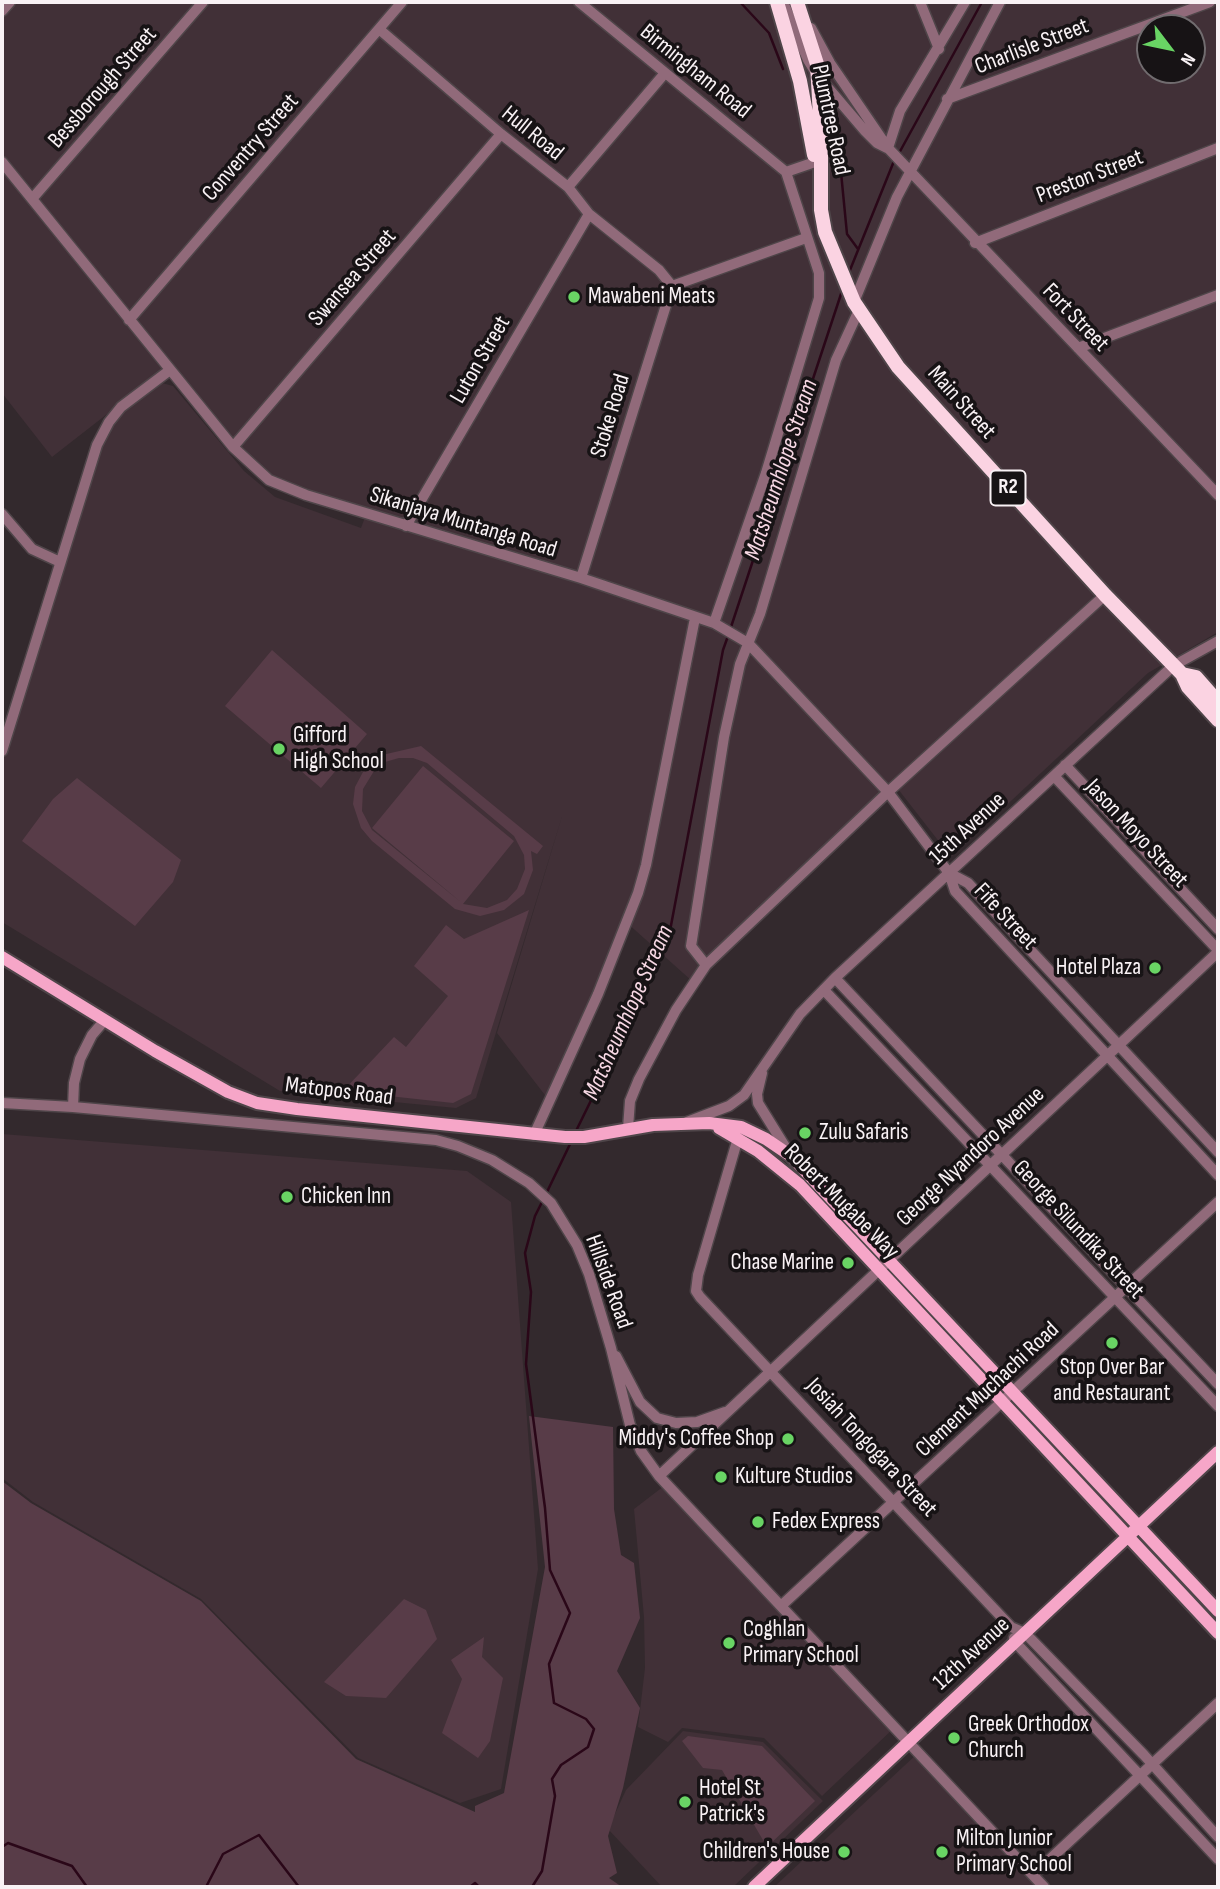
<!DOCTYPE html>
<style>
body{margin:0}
#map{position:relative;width:1220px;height:1889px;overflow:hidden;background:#33292d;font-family:"Sofia Sans Condensed",sans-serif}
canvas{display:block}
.frame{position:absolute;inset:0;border:4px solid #f9f2f5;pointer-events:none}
.north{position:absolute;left:1136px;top:14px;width:70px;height:70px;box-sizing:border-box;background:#171315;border:2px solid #716c6f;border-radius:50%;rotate:122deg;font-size:19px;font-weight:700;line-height:28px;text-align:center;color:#f9f2f5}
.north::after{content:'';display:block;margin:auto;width:24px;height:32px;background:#69d464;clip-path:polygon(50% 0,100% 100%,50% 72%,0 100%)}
</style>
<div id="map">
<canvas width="1220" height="1889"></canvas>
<div class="frame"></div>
<div class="north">N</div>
</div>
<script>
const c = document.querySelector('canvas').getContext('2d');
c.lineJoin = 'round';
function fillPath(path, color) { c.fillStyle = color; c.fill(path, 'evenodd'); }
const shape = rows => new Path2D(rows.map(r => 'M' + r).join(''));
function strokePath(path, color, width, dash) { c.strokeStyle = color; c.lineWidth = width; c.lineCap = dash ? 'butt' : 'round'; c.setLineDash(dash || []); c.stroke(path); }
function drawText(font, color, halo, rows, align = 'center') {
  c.font = font + ' "Sofia Sans Condensed",sans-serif'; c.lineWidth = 7; c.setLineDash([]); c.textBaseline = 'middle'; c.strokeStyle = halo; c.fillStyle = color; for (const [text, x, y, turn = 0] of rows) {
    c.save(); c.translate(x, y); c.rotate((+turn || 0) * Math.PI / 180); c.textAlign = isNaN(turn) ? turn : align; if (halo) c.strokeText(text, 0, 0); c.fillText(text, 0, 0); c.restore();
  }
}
const built = shape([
 [2,2,1218,2,1218,632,1148,673,951,857,898,789,692,981,626,922,548,1099,497,1033,563,813,476,1098,456,1108,280,1091,2,922,2,764,100,446,111,424,124,411,162,383,173,386,244,471,275,497,361,528,367,512,316,496,272,478,232,441,170,365,52,457,2,393],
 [1150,28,1192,28,1192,70,1150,70],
 [2,1134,467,1171,511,1202,538,1569,501,1789,460,1803,358,1758,201,1599,33,1502,2,1478],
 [664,1486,894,1728,822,1796,764,1738,682,1728,668,1742,638,1727,645,1668,644,1617,634,1509],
 [683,1731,763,1742,823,1801,733,1887,662,1887,608,1829,626,1790],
 [918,1753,1038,1887,774,1887]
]);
const green = shape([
 [272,650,367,734,321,788,225,706],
 [421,746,543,846,537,854,531,851,533,870,524,894,504,910,480,916,455,909,372,841,361,828,353,804,355,787,363,772,382,755],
 [399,758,413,758,427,763,514,836,524,855,525,869,517,889,507,900,487,908,463,904,514,841,423,766,372,828,462,903,372,830,362,811,363,789,374,771,385,762],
 [77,778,181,860,173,882,135,926,22,841,53,799],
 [529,910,471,1094,453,1103,343,1091,394,1037,406,1047,448,996,414,966,446,925,464,939],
 [529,1416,613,1427,614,1509,621,1555,634,1563,640,1618,617,1671,640,1708,623,1788,608,1836,617,1873,609,1878,622,1887,2,1887,2,1481,31,1503,201,1601,356,1759,475,1812,475,1806,504,1793,545,1567],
 [404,1599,426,1610,437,1639,386,1698,346,1696,324,1682],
 [484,1637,482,1657,503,1678,490,1741,478,1758,442,1733,462,1679,451,1660],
 [688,1736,762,1746,815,1801,767,1847,722,1770,703,1768,682,1741]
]);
const stream = shape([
 [740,2,769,33,783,69],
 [837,131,847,234,858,249],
 [898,155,982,2],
 [848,275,894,161],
 [730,630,842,291],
 [576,1131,652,976,669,936,723,650,728,636],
 [546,1194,572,1140],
 [2,1847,8,1843,72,1866,87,1887],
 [206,1887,223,1854,259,1835,299,1887],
 [470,1887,475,1883,479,1887],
 [532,1887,542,1871,555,1796,552,1779,561,1765,588,1747,594,1729,586,1719,554,1703,549,1664,570,1613,550,1570,545,1508,526,1364,531,1292,525,1253,535,1216,543,1200]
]);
const minor = shape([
 [579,2,786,172],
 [783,2,808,60,818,76,865,131,877,143,887,148],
 [920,2,939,49],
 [2,11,10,2],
 [811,28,830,63,888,148,1218,495],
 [379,29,501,134,568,187,589,214,659,270,672,286,581,578],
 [947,99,1210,2],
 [888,148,900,111,965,2],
 [2,162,233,447,269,480,306,495,581,578,714,623,748,643,888,792,949,873,955,891,1218,1175],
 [786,172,815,162],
 [568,187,665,73],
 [32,199,203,2],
 [975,243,1218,148],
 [672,286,806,238],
 [854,302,897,197,1000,2],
 [129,320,402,2],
 [1078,348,1218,295],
 [233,447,501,134],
 [2,514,32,549,60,562],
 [406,526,589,214],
 [714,623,766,473,819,298,819,273,786,172],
 [2,751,97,445,109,422,121,407,170,370],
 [1065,765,1218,929],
 [1054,776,1218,950],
 [949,873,968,883,1218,1152],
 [706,965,691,946,724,737,740,664,760,614,836,360,859,310],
 [835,978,1218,1384],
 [824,990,1218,1406],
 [762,1073,757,1094,758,1103,789,1153],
 [2,1103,73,1107,436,1140,458,1146,492,1160,529,1183,551,1203,577,1245,589,1274,611,1348,630,1425,641,1451,659,1476,1044,1887],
 [73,1107,74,1083,80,1059,92,1035,104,1021],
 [687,1122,729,1106,744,1095,800,1014,835,978,1173,666,1218,641],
 [628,1128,630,1101,639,1079,676,1010,706,965,888,792,1105,595],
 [534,1135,598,994,638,893,646,865,695,618],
 [738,1138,698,1275,696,1291,700,1297,1011,1627,1025,1633,1144,1755,1218,1837],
 [616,1356,640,1402,657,1418,676,1423,697,1422,725,1412],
 [659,1476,1218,952],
 [782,1605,1218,1202],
 [1014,1638,1015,1642,1218,1859],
 [1033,1875,1218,1703]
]);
const major = shape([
 [2,957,155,1051,228,1092,257,1103,297,1109,565,1137,584,1137,653,1125,709,1123,741,1127,766,1139,791,1156,1218,1611],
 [719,1128,758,1151,800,1185,1218,1633],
 [754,1887,1218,1452]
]);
const highway = shape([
 [777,2,800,81,814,155],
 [797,2,817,64,821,134,821,210,825,232,854,302,898,367,1105,595,1182,674,1188,687,1218,720],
 [1182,674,1196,677,1218,702]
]);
const markers = [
 [574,297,7,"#69d464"],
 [279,749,7,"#69d464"],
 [1155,968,7,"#69d464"],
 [805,1133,7,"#69d464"],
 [287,1197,7,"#69d464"],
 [848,1263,7,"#69d464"],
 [1112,1343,7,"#69d464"],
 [788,1439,7,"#69d464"],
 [721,1477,7,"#69d464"],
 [758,1522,7,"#69d464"],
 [729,1643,7,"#69d464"],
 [954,1738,7,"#69d464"],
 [685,1802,7,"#69d464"],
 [844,1852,7,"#69d464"],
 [942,1852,7,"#69d464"]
];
const shields = [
 [1008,488,35]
];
const shieldNames = [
 ["R2",1008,488]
];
const streetNames = [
 ["Charlisle Street",1032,47,-21],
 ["Birmingham Road",695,72,39],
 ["Bessborough Street",103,88,-49],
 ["Plumtree Road",830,120,78],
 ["Hull Road",532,134,39],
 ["Conventry Street",251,148,-49],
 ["Preston Street",1090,177,-21],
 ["Swansea Street",353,278,-49],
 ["Fort Street",1075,318,46],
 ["Luton Street",481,360,-60],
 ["Main Street",961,403,48],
 ["Stoke Road",611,416,-73],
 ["Sikanjaya Muntanga Road",463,523,17],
 ["15th Avenue",968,829,-43],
 ["Jason Moyo Street",1136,834,47],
 ["Fife Street",1005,917,47],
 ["Matopos Road",339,1092,7],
 ["George Nyandoro Avenue",971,1157,-43],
 ["Robert Mugabe Way",841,1202,45],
 ["George Silundika Street",1078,1230,47],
 ["Hillside Road",608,1282,70],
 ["Clement Muchachi Road",988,1390,-43],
 ["Josiah Tongogara Street",871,1448,47],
 ["12th Avenue",972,1654,-43]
];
const poiNames = [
 ["Mawabeni Meats",588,297],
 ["Gifford",293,736],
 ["High School",293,762],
 ["Hotel Plaza",1141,968,"right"],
 ["Zulu Safaris",819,1133],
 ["Chicken Inn",301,1197],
 ["Chase Marine",834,1263,"right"],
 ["Stop Over Bar",1112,1368,"center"],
 ["and Restaurant",1112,1394,"center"],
 ["Middy's Coffee Shop",774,1439,"right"],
 ["Kulture Studios",735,1477],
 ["Fedex Express",772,1522],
 ["Coghlan",743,1630],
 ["Primary School",743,1656],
 ["Greek Orthodox",968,1725],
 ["Church",968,1751],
 ["Hotel St",699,1789],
 ["Patrick's",699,1815],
 ["Milton Junior",956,1839],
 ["Primary School",956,1865],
 ["Children's House",830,1852,"right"]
];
const waterNames = [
 ["Matsheumhlope Stream",782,470,-72],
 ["Matsheumhlope Stream",629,1013,-66]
];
fillPath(built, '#413037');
fillPath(green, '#583c48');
strokePath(stream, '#2a0718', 2.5);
strokePath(minor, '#4f4549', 13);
strokePath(major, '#4f4549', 16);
strokePath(highway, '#4f4549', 18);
strokePath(minor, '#916a7a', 10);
strokePath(major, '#f6a6c8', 12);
strokePath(highway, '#fbd3e2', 14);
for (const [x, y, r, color] of markers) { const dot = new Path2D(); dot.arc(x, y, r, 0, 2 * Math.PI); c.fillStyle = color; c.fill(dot); strokePath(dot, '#171315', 2.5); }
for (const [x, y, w] of shields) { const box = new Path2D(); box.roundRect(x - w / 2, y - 17.5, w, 35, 5); c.fillStyle = '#171315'; c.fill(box); strokePath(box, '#f9f2f5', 2); }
drawText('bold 21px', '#f9f2f5', null, shieldNames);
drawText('23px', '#f9f2f5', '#171315', streetNames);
drawText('23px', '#f9f2f5', '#171315', poiNames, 'left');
drawText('italic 24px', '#f7d8e4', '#171315', waterNames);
</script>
